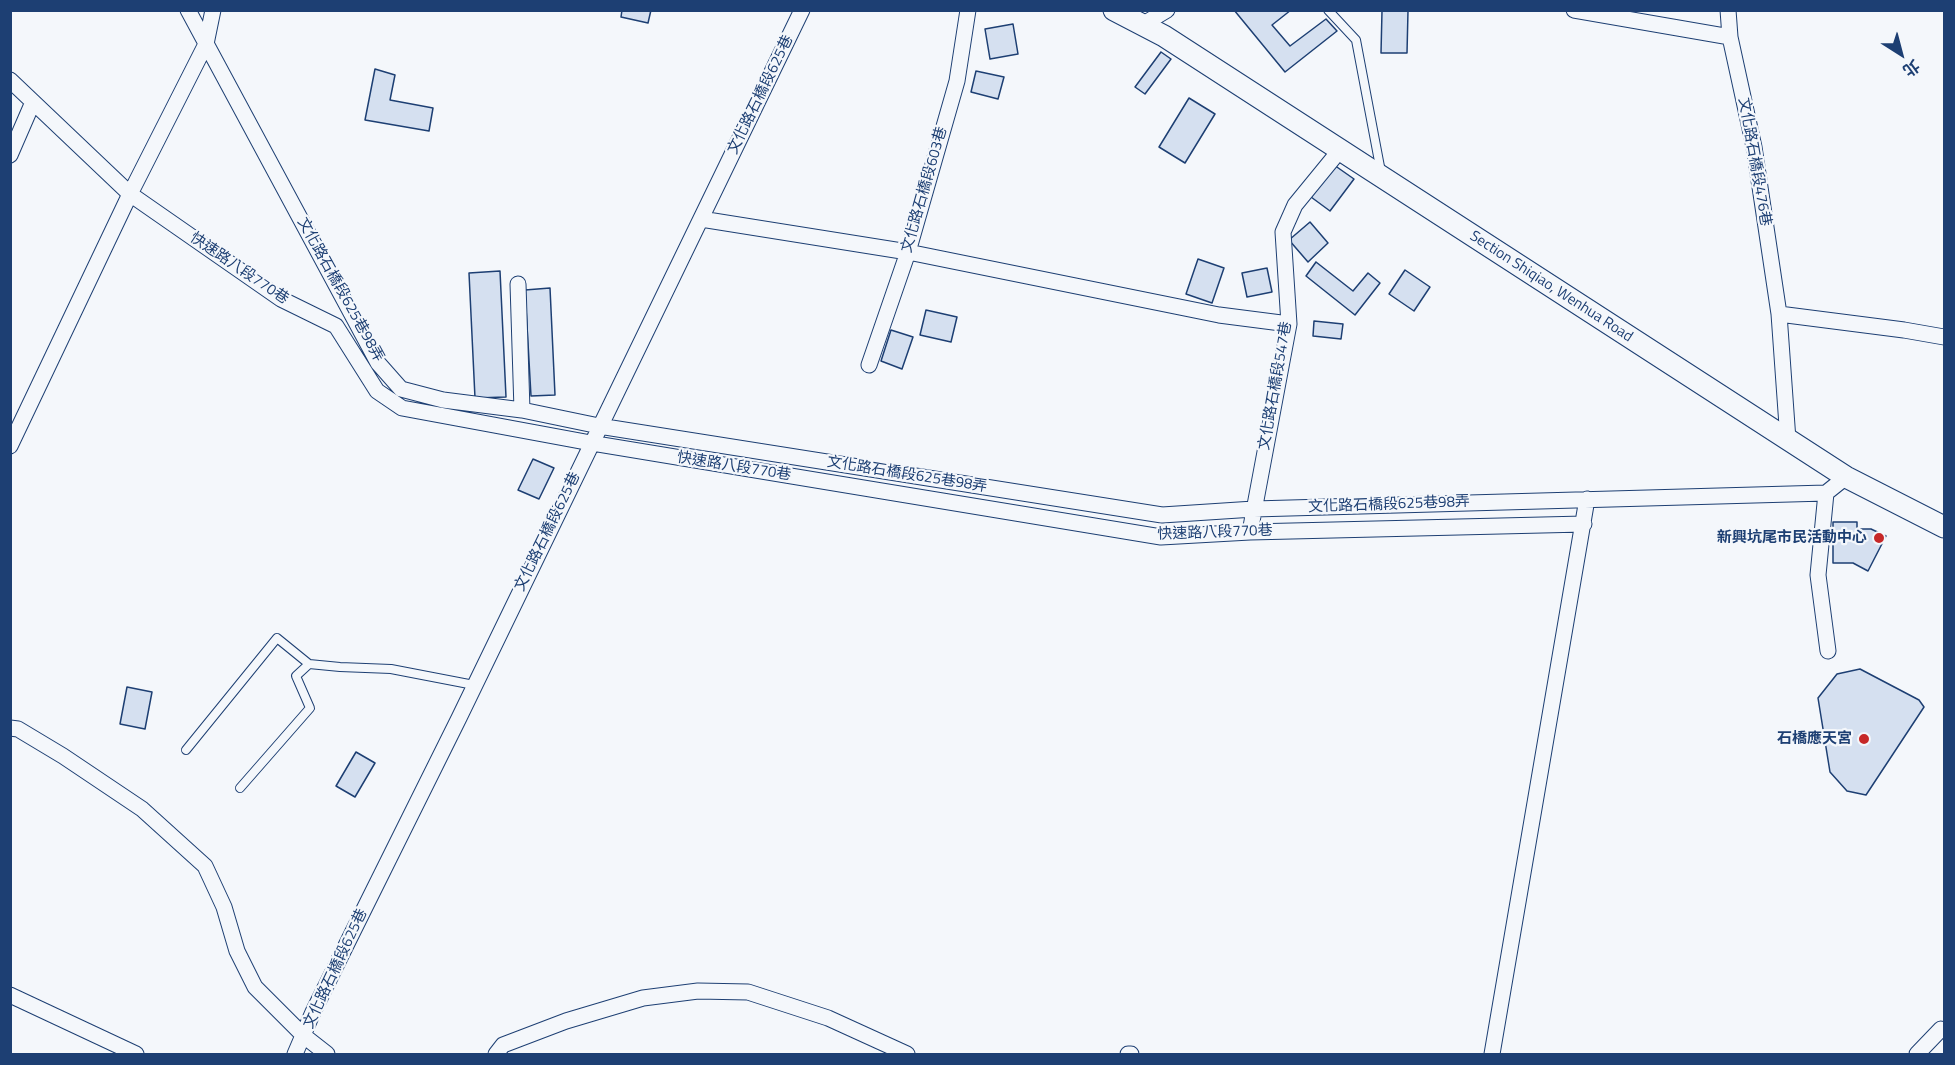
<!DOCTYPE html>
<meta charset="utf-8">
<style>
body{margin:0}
#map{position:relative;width:1955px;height:1065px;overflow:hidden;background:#f4f7fb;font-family:"Titillium Web","Noto Sans TC",sans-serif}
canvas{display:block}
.frame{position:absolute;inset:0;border:12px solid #1d3f73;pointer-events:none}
.north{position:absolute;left:1871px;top:24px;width:60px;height:60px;-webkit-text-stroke:4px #f4f7fb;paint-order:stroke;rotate:144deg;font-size:16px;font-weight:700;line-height:24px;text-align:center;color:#1d3f73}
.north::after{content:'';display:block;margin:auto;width:21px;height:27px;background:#1d3f73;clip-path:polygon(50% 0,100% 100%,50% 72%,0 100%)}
</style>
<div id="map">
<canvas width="1955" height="1065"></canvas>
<div class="frame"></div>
<div class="north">北</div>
</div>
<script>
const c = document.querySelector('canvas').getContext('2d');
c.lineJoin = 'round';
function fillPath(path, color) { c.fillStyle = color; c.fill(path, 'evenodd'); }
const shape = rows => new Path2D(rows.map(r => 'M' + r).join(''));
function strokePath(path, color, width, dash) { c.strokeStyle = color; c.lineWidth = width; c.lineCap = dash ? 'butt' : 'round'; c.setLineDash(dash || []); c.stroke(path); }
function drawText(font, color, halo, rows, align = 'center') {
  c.font = font + ' "Titillium Web","Noto Sans TC",sans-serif'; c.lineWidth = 4.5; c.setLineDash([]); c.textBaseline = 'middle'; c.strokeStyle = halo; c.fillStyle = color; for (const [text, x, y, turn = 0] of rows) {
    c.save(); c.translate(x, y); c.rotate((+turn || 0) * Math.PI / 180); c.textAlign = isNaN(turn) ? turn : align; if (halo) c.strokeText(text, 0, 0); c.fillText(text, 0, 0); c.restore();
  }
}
const building = shape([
 [622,10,651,10,648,23,621,17,622,10],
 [1234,10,1291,10,1272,25,1290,46,1326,19,1337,31,1285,72,1234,10],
 [1382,11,1408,11,1407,53,1381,53,1382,11],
 [1013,24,1018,54,990,59,985,29,1013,24],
 [1161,52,1171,59,1145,94,1135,87,1161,52],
 [375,69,395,75,390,100,433,108,429,131,365,120,375,69],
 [976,71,1004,77,998,99,971,92,976,71],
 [1189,98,1215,114,1185,163,1159,147,1189,98],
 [1334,165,1354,179,1330,211,1311,197,1334,165],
 [1310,222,1328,243,1308,262,1289,240,1310,222],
 [1198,259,1224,268,1212,303,1186,294,1198,259],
 [1316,262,1353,291,1368,273,1380,283,1355,315,1306,276,1316,262],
 [1267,268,1272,292,1247,297,1242,273,1267,268],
 [1405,270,1430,287,1414,311,1389,294,1405,270],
 [500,271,506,397,475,398,469,273,500,271],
 [550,288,555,395,531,396,525,290,550,288],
 [926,310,957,317,951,342,920,335,926,310],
 [1314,321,1343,324,1341,339,1313,336,1314,321],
 [891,330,913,337,902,369,881,361,891,330],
 [533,459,554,468,539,499,518,490,533,459],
 [1833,522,1857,522,1857,529,1871,529,1886,536,1868,571,1853,563,1833,563,1833,522],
 [1860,669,1919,700,1924,707,1866,795,1847,791,1830,772,1818,698,1837,674,1860,669],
 [127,687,152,692,145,729,120,724,127,687],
 [356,752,375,763,355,797,336,786,356,752]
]);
const lane = shape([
 [1328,10,1356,40,1381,172],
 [186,750,277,638,309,664,340,667,391,669,474,685],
 [240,788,310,708,296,676,309,664]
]);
const street = shape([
 [188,10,378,363,401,389,443,400,522,410,599,426,1162,515,1254,509,1826,493,1846,477],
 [1574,10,1730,37],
 [1728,10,1730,37,1754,147,1779,314,1788,440],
 [1147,22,1167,10],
 [10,80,130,194,281,299,336,326,377,391,402,408,591,443,1161,537,1250,532,1584,524],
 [10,155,33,102],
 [701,219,908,252,1219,315,1289,324],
 [518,284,522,410],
 [1779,314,1904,330,1944,337],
 [869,365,908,252,957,81,968,10],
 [10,446,130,194,206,44,213,10],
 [1826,493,1818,575,1828,651],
 [1250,532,1289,324,1283,232,1295,205,1340,150],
 [10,728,18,729,63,756,142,809,205,866,224,907,237,951,255,987,304,1036,327,1054],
 [10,995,136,1054],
 [295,1054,313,1012,459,718,802,10],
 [496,1054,503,1045,566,1021,643,998,698,991,748,992,828,1018,907,1054],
 [1128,1054,1131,1054],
 [1492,1054,1587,499],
 [1917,1054,1941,1029,1944,1030]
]);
const secondary = shape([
 [1114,10,1164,36,1846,477,1944,527]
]);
const markers = [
 [1879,538,6,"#c62828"],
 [1864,739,6,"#c62828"]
];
const streetNames = [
 ["文化路石橋段625巷",761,95,-64],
 ["文化路石橋段476巷",1754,162,80],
 ["文化路石橋段603巷",925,190,-74],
 ["快速路八段770巷",239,269,34],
 ["Section Shiqiao, Wenhua Road",1551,287,33],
 ["文化路石橋段625巷98弄",340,290,61],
 ["文化路石橋段547巷",1276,386,-80],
 ["快速路八段770巷",734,467,9],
 ["文化路石橋段625巷98弄",907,475,9],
 ["文化路石橋段625巷98弄",1389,505,-2],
 ["文化路石橋段625巷",548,532,-64],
 ["快速路八段770巷",1215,533,-2],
 ["文化路石橋段625巷",336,969,-65]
];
const poiNames = [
 ["新興坑尾市民活動中心",1867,538],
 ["石橋應天宮",1852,739]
];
fillPath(building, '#d5e0f0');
strokePath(building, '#1d3f73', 1.5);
strokePath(lane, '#1d3f73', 10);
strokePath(street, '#1d3f73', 17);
strokePath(secondary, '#1d3f73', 23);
strokePath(lane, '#f4f7fb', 8);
strokePath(street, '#f4f7fb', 15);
strokePath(secondary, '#f4f7fb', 21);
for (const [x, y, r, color] of markers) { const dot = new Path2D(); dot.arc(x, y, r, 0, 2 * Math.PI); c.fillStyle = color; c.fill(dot); strokePath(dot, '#f4f7fb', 2); }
drawText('15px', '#1d3f73', '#f4f7fb', streetNames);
drawText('bold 15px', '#1d3f73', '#f4f7fb', poiNames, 'right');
</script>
